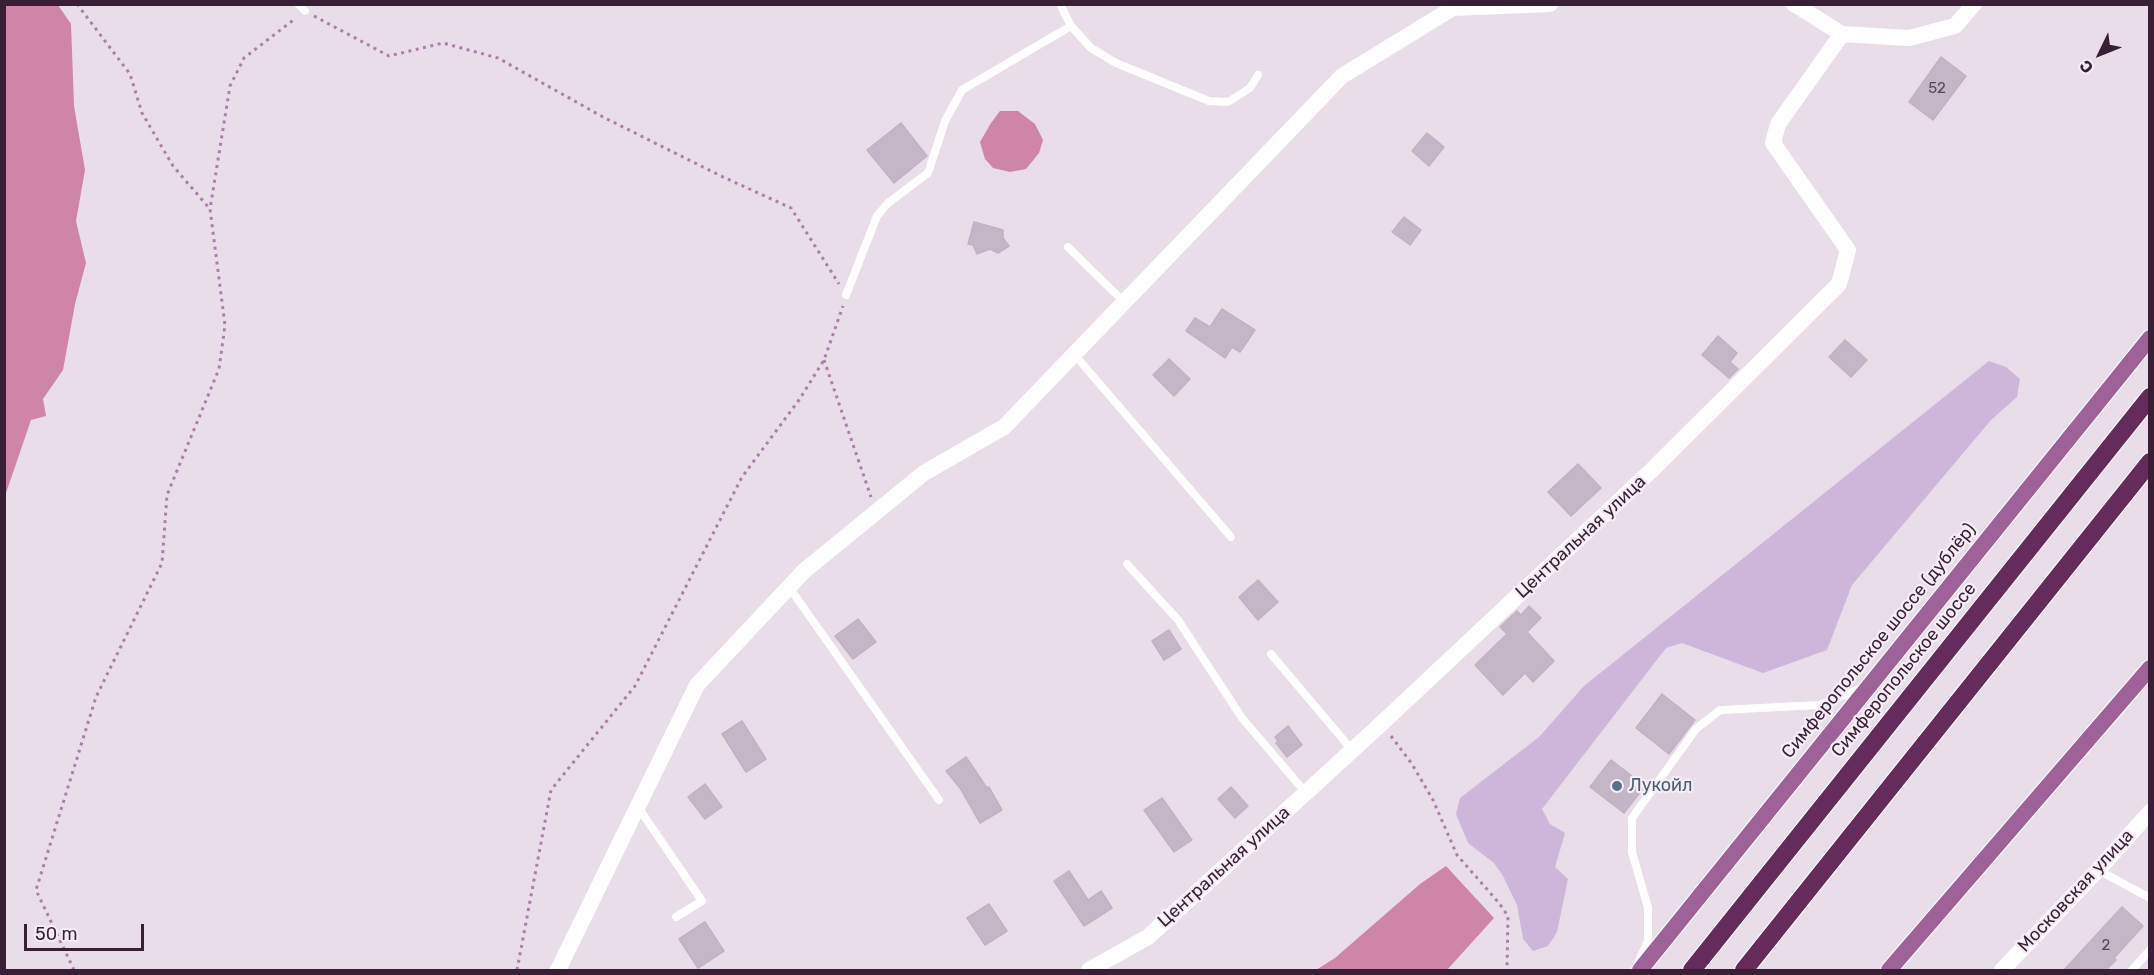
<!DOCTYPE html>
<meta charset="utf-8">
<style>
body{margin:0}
#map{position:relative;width:2154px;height:975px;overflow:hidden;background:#e8dde9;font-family:Rubik,sans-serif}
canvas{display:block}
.frame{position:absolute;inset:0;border:6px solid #391f36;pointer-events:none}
.north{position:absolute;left:2070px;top:24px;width:60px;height:60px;-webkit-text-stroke:4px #f5eef6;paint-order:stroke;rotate:227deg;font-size:16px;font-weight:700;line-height:24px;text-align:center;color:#391f36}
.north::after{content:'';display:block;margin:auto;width:21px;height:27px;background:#391f36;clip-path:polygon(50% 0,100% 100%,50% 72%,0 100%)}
.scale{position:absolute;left:24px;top:924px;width:120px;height:27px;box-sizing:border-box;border:3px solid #391f36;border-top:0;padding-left:8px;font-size:18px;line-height:21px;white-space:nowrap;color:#391f36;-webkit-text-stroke:4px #f5eef6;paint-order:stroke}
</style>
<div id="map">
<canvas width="2154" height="975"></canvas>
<div class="frame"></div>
<div class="north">С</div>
<div class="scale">50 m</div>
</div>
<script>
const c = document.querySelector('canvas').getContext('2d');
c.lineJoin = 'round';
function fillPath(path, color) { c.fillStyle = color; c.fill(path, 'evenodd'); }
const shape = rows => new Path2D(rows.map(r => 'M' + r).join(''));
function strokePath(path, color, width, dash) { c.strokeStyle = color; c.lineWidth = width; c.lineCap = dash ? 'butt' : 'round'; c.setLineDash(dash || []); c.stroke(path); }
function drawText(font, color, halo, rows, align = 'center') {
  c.font = font + ' Rubik,sans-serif'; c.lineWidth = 4.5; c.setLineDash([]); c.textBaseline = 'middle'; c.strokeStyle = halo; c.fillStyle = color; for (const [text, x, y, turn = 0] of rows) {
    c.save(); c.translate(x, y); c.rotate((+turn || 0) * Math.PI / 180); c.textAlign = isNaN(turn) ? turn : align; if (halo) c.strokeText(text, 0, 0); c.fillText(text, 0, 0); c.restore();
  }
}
const green = shape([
 [1989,361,2006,367,2020,379,2017,397,1991,420,1852,585,1827,650,1763,673,1682,643,1666,648,1542,809,1550,824,1565,833,1555,867,1568,879,1557,932,1548,946,1533,951,1523,939,1517,905,1503,876,1494,863,1468,843,1456,814,1460,798,1539,737,1584,686]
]);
const water = shape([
 [5,4,58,5,71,24,74,106,85,170,76,221,86,263,75,304,63,370,43,399,46,416,31,420,5,496],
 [1000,111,1018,111,1035,124,1043,140,1039,153,1026,169,1010,172,993,168,985,159,980,142,991,123],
 [1446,866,1494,918,1447,970,1316,970,1335,958,1420,884]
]);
const building = shape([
 [1941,57,1966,76,1933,120,1909,102,1941,57],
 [901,123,927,156,894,183,867,150,901,123],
 [1427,133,1444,147,1429,166,1412,151,1427,133],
 [1404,217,1421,230,1410,245,1392,232,1404,217],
 [974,222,1003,230,1003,238,1009,246,998,253,990,249,977,254,973,245,968,244,974,222],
 [1222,309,1255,330,1240,352,1232,347,1225,358,1186,331,1195,318,1210,327,1222,309],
 [1718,336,1737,353,1730,362,1738,369,1729,378,1702,355,1718,336],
 [1845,340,1867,360,1851,377,1829,357,1845,340],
 [1169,359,1190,379,1174,396,1153,375,1169,359],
 [1578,464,1601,488,1571,516,1548,492,1578,464],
 [1258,580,1278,602,1258,620,1239,597,1258,580],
 [1529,606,1541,618,1527,632,1554,661,1533,682,1525,673,1503,695,1475,665,1507,634,1500,627,1517,611,1521,615,1529,606],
 [858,619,876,642,853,659,835,636,858,619],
 [1169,630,1181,649,1164,660,1152,641,1169,630],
 [1662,694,1695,720,1669,754,1636,728,1662,694],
 [742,721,766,759,746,772,722,734,742,721],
 [1288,726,1302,745,1287,757,1276,743,1278,741,1275,737,1288,726],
 [966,757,987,788,989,787,1002,810,980,823,960,788,946,771,966,757],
 [1611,760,1645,786,1624,813,1590,787,1611,760],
 [705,784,722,807,705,819,688,797,705,784],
 [1231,787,1248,806,1235,818,1218,799,1231,787],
 [1162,798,1192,840,1174,852,1144,810,1162,798],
 [1069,871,1088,900,1101,891,1112,908,1084,926,1054,881,1069,871],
 [989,904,1007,931,985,945,967,918,989,904],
 [2122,907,2143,926,2114,958,2116,960,2106,970,2064,970,2122,907],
 [705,922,724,951,698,968,679,939,705,922]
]);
const path = shape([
 [77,4,130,74,142,113,173,166,210,209],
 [314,16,389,56,443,43,498,58,603,117,721,176,791,208,839,284],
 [824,360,871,497],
 [1391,736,1412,764,1433,800,1457,855,1499,903,1508,916,1507,970],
 [74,970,36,890,96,697,162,563,167,495,219,369,225,325,210,209,230,86,244,58,296,18],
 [517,970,551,790,635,686,742,477,799,400,824,360,843,306]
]);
const service = shape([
 [298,4,305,11],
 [1071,26,1091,48,1116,63,1209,101,1228,102,1250,88,1258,75],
 [1068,247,1124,302],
 [846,295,877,216,888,203,928,173,945,121,962,90,1071,26,1060,4],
 [1074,354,1231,537],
 [1127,564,1178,620,1242,718,1306,793],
 [789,587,939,800],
 [1271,654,1352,750],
 [638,807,702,901,676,917],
 [2098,870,2150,898],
 [1638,963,1648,941,1648,908,1632,852,1632,818,1696,729,1720,710,1820,705,1864,687],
 [2132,970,2150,950]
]);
const minor = shape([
 [1794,4,1842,34,1909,38,1955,26,1974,4],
 [558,970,697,685,804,571,924,473,1004,427,1342,76,1453,8,1550,4],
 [1089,970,1148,937,1381,724,1653,469,1839,284,1848,250,1773,143,1778,124,1842,34]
]);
const tertiary = shape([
 [2002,970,2098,870,2150,812]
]);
const primary = shape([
 [1640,970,2150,338],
 [1889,970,2150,668]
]);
const motorway = shape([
 [1692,970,2150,397],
 [1744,970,2150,462]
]);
const markers = [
 [1617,786,6,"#5c6f8a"]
];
const numberNames = [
 ["52",1937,89],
 ["2",2106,946]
];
const streetNames = [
 ["Центральная улица",1581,537,-43],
 ["Симферопольское шоссе (дублёр)",1879,641,-51],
 ["Симферопольское шоссе",1904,670,-51],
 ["Центральная улица",1224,867,-42],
 ["Московская улица",2076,891,-47]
];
const serviceNames = [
 ["Лукойл",1629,786]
];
fillPath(green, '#ceb6db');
fillPath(water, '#cf85a8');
fillPath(building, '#c5b6c7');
strokePath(building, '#c2b0c3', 1.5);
strokePath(primary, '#fff', 18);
strokePath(motorway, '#fff', 20);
strokePath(path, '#ad7eaa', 3, [3, 4.5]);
strokePath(service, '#fff', 8);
strokePath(minor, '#fff', 16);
strokePath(tertiary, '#fff', 16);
strokePath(primary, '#9f6298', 16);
strokePath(motorway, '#642b5b', 18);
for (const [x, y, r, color] of markers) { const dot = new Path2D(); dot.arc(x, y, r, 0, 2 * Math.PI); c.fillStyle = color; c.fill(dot); strokePath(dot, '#f5eef6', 2); }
drawText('15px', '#5c455a', null, numberNames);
drawText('18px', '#391f36', '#f5eef6', streetNames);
drawText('18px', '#4e5e75', '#f5eef6', serviceNames, 'left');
</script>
